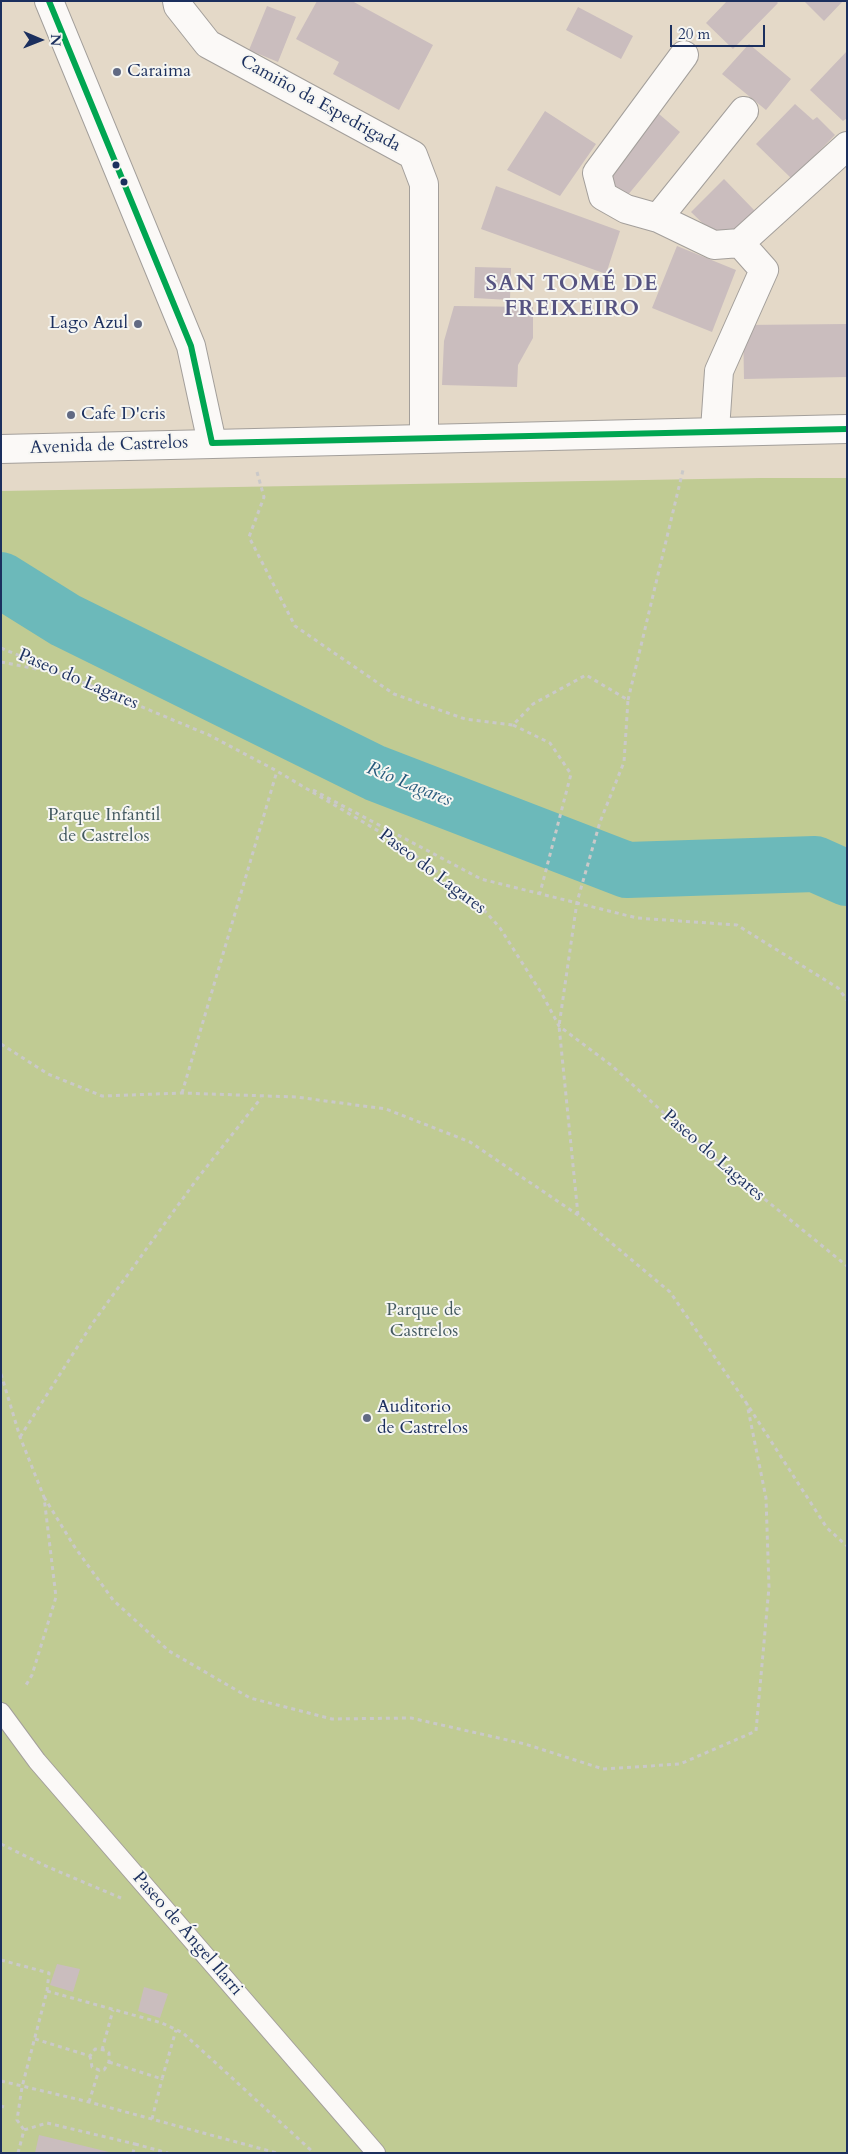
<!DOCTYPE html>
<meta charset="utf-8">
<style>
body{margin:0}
#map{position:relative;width:848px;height:2154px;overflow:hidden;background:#e4d9c8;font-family:Cardo,serif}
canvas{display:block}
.frame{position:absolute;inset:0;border:2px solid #1b2f5e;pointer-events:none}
.north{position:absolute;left:15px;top:15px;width:50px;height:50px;-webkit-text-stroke:4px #f6f6f2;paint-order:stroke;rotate:91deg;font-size:14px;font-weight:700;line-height:20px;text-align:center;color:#1b2f5e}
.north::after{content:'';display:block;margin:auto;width:18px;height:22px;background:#1b2f5e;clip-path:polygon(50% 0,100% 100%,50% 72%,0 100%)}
.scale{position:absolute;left:670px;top:25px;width:95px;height:22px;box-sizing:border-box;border:2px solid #1b2f5e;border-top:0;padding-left:6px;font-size:15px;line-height:18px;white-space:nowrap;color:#1b2f5e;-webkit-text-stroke:4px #f6f6f2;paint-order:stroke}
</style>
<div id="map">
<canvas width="848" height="2154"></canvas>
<div class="frame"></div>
<div class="north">N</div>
<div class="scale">20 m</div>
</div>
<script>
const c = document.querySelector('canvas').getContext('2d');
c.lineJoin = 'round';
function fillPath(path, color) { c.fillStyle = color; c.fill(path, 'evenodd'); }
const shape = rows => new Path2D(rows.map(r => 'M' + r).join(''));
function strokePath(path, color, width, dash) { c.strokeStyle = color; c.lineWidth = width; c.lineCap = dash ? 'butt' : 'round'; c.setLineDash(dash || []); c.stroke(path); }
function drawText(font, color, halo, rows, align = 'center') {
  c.font = font + ' Cardo,serif'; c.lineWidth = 4; c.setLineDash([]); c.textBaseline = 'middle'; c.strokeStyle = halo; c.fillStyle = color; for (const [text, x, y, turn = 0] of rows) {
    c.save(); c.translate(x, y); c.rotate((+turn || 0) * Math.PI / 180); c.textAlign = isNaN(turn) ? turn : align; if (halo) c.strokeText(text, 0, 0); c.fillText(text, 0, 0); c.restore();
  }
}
const green = shape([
 [761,478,847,478,847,2153,1,2153,1,491]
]);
const river = shape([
 [1,580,65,620,375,773,627,870,815,864,847,878]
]);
const building = shape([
 [317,1,352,1,433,45,399,110,333,74,339,62,296,39],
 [727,1,776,1,778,3,733,49,706,23],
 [804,1,843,1,824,21],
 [267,6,296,17,278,62,249,50],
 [578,7,633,36,621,59,566,30],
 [749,44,791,79,766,110,722,74],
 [847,51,847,118,843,121,810,90],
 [795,104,813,120,817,117,835,135,792,179,756,144],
 [652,108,680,132,627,196,599,172],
 [545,111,596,144,560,196,507,170],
 [724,179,755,211,723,243,691,212],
 [496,186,620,231,606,274,481,229],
 [677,246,736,270,712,332,652,308],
 [475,267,511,268,510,300,474,298],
 [454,306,533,307,533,338,518,365,517,387,442,385,444,341],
 [847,324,847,377,744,379,743,325],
 [57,1964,80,1969,73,1992,50,1985],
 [144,1987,168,1994,160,2018,138,2011],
 [39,2135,109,2152,109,2153,35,2153]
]);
const path = shape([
 [257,472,264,497,249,537,295,626,394,694,465,719,513,725,533,704,586,675,628,700,624,762,600,822,577,902,559,1026,578,1215],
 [1,648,209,735,275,770,397,842,476,901,500,928,542,994,559,1026,611,1065,708,1153,847,1266],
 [1,662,62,674],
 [628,700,683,470],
 [513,725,550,743,571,774,540,893],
 [313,790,481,879,637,918,737,925,838,988,847,1000],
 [1,1044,48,1074,102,1096,182,1093,296,1097,386,1109,470,1142,578,1215,670,1292,747,1404,827,1528,847,1546],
 [182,1093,277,771],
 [1,1374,20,1437,44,1497,56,1597,32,1675,26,1685],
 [20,1437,92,1324,197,1179,261,1098],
 [44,1497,74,1546,113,1600,169,1651,250,1698,332,1719,411,1718,525,1744,603,1769,680,1764,756,1731,769,1587,766,1498,747,1404],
 [1,1844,48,1867,121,1898],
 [1,1960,49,1973,47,1991,22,2087,17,2120,24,2130],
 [47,1991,162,2023,183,2033,314,2153],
 [35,2039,90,2056,95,2049,105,2050,109,2053,109,2062,104,2070,99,2070,92,2067,90,2056],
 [102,2050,113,2010],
 [109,2062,162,2079,176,2030],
 [1,2081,89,2102,277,2153],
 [89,2102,99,2070],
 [1,2106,4,2107],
 [152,2119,162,2079],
 [135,2144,168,2153],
 [18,2153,24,2130,47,2123,135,2144,133,2153]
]);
const lane = shape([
 [1,1712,37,1761,376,2153]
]);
const street = shape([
 [177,1,178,6,208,44,413,155,424,184,424,437],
 [684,55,597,173,603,196,626,209,658,218,714,245,740,243,764,270,719,371,715,430],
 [658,218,744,111],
 [740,243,847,146]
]);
const secondary = shape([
 [49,1,191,346,212,443]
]);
const primary = shape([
 [1,449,847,429]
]);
const bus1 = shape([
 [49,1,191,346,212,443,847,429]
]);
const markers = [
 [117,72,5,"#616a83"],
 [116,165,4.5,"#1b2f5e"],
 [124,182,4.5,"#1b2f5e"],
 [138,324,5,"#616a83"],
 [71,415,5,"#616a83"],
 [367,1418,5,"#616a83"]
];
const poiNames = [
 ["Caraima",127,72],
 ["Lago Azul",128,324,"right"],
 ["Cafe D'cris",81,415],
 ["Auditorio",377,1408],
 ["de Castrelos",377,1429]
];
const streetNames = [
 ["Camiño da Espedrigada",320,104,29],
 ["Avenida de Castrelos",109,446,-2],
 ["Paseo do Lagares",78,680,23],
 ["Paseo do Lagares",432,872,37],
 ["Paseo do Lagares",713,1156,41],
 ["Paseo de Ángel Ilarri",187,1934,49]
];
const parkNames = [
 ["Parque Infantil",104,816],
 ["de Castrelos",104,837],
 ["Parque de",424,1311],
 ["Castrelos",424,1332]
];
const waterNames = [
 ["Río Lagares",409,785,22]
];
const districtNames = [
 ["SAN TOMÉ DE",572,285],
 ["FREIXEIRO",572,310]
];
fillPath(green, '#c0cb93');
strokePath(river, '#6cb9ba', 56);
fillPath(building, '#cabdbe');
strokePath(lane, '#a39f9b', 20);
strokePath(street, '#a39f9b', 30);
strokePath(secondary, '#a39f9b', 30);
strokePath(primary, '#a39f9b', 30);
strokePath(path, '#cac9c9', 3, [4, 4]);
strokePath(lane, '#fbf9f7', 18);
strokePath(street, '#fbf9f7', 28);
strokePath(secondary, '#fbf9f7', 28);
strokePath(primary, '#fbf9f7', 28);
strokePath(bus1, '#00a651', 6);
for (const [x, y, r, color] of markers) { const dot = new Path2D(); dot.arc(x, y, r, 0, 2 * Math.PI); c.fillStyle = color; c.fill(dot); strokePath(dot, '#f6f6f2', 2); }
drawText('18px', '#1b2f5e', '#f6f6f2', poiNames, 'left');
drawText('18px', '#1b2f5e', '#f6f6f2', streetNames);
drawText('18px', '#445a61', '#f6f6f2', parkNames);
drawText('italic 19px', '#265a7c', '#f6f6f2', waterNames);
c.letterSpacing = '1px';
drawText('bold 22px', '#565381', '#f6f6f2', districtNames);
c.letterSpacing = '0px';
</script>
